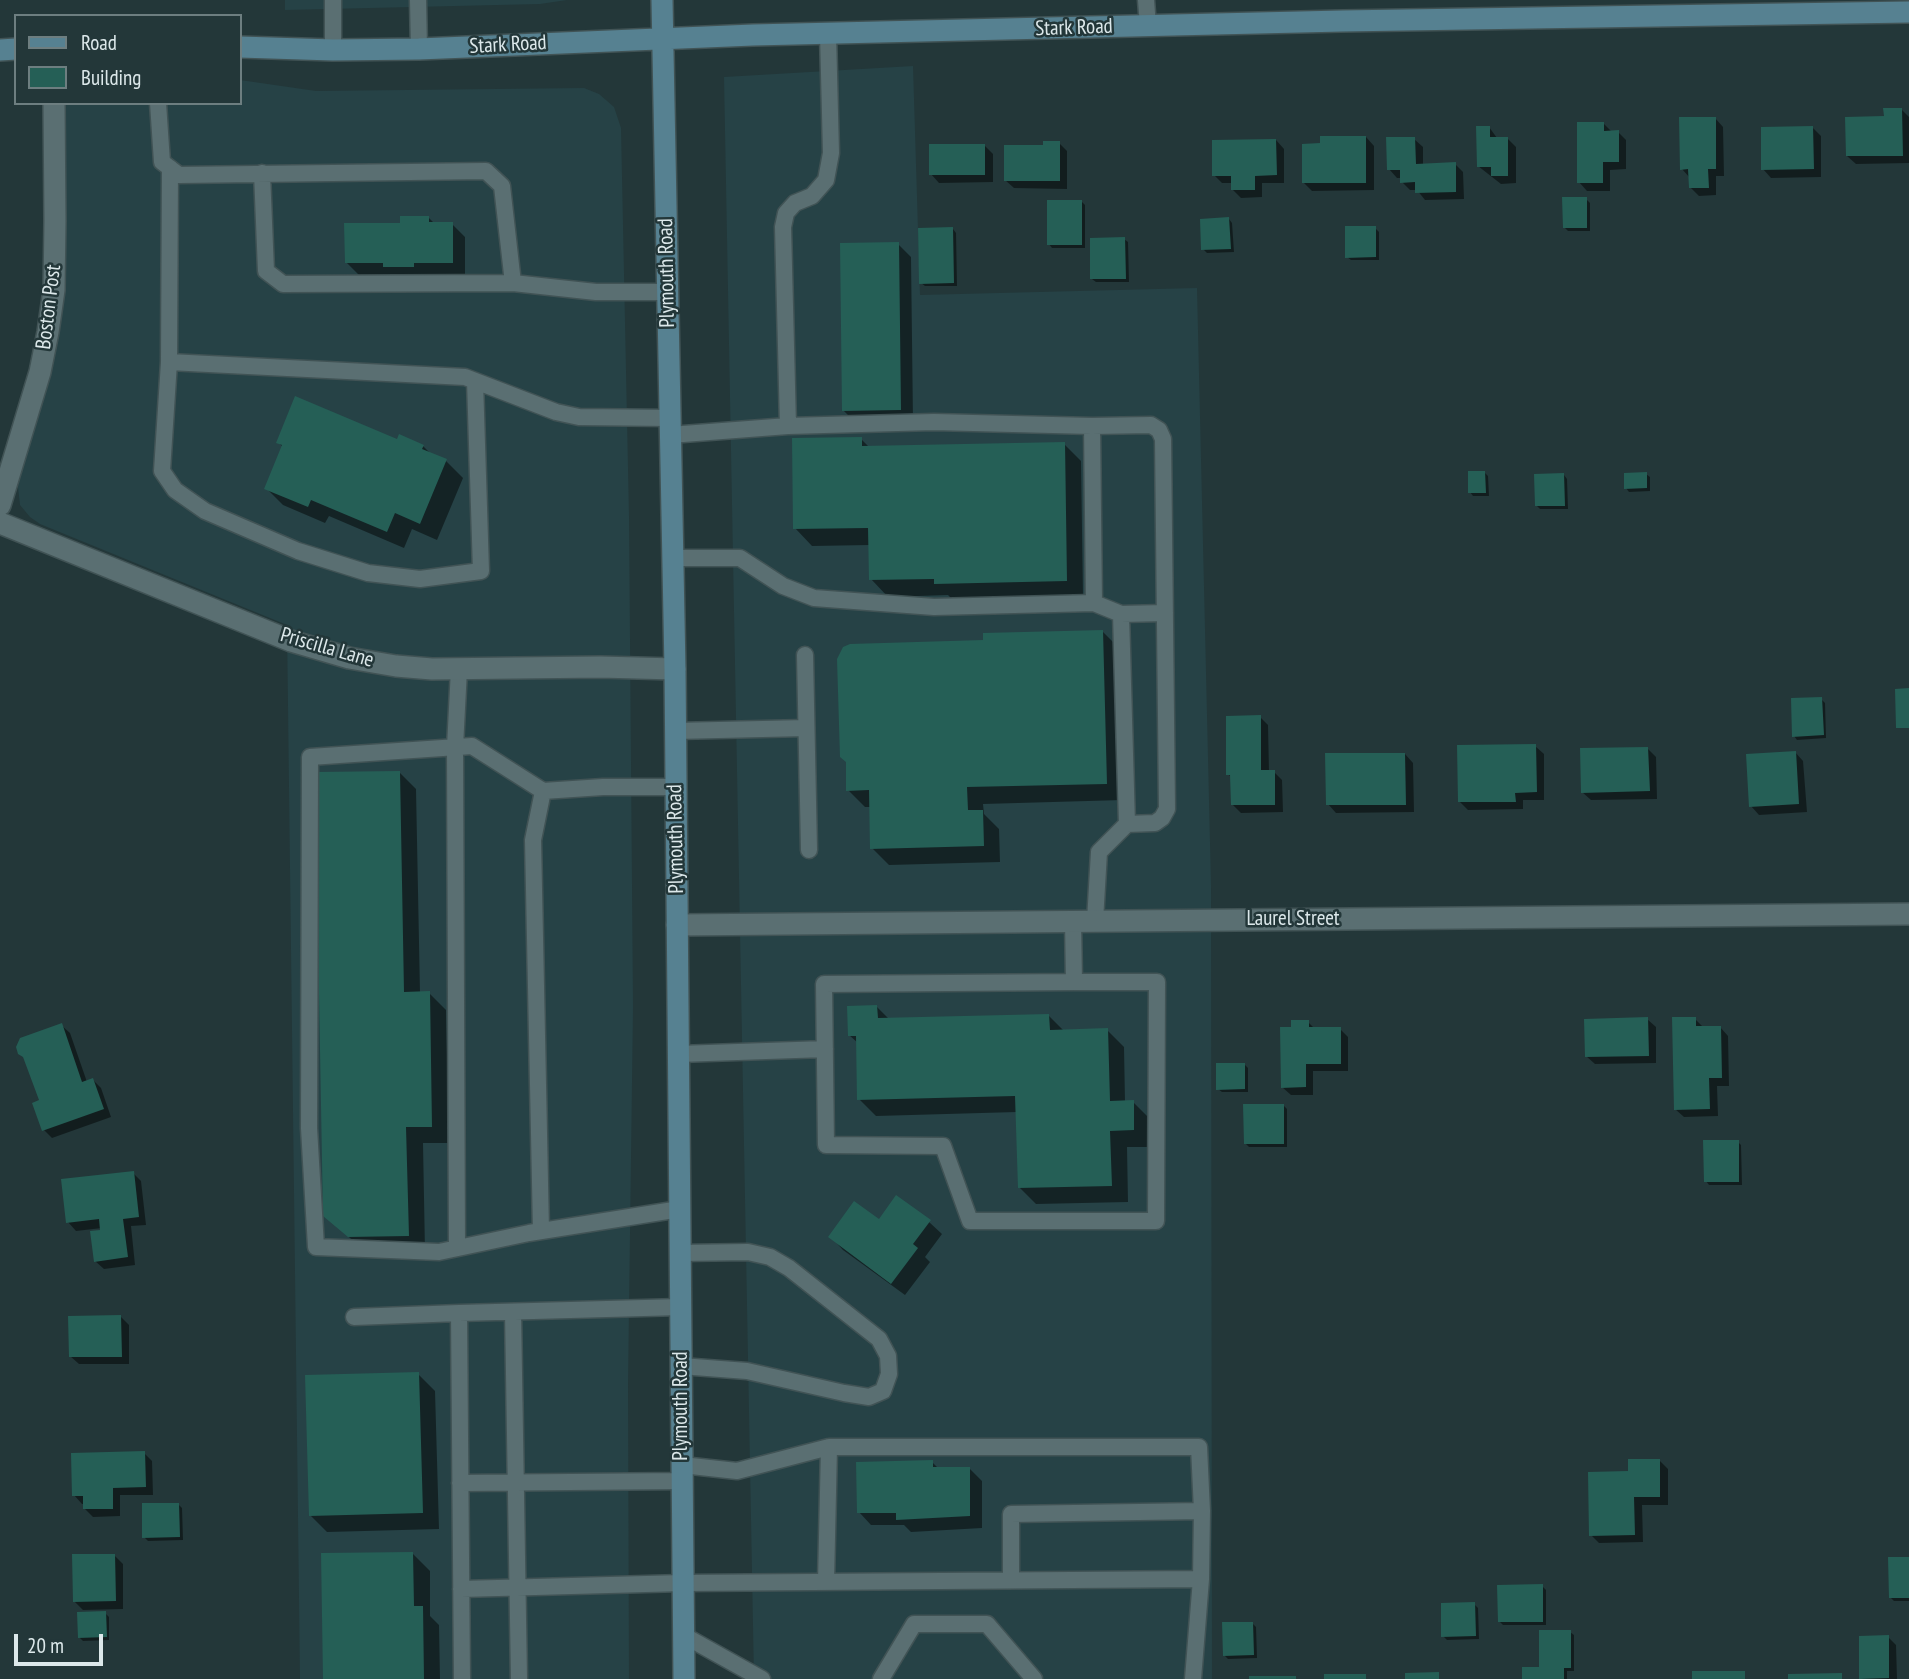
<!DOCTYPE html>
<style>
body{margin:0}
#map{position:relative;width:1909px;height:1679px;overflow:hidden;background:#233739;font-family:"PT Sans Narrow",sans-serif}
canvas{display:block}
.legend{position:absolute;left:14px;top:14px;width:228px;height:91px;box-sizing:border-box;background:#233739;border:2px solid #6d7e80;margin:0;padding:9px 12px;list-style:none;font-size:21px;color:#dce8ea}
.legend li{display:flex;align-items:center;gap:14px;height:35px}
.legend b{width:35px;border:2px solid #6d7e80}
.scale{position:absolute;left:14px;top:1634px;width:89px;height:32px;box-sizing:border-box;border:4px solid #dce8ea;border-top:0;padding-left:9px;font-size:21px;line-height:24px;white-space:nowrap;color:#dce8ea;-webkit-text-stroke:5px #233739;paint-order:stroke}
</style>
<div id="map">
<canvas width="1909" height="1679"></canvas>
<ul class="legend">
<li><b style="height:9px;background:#568191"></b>Road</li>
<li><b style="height:19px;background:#255f56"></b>Building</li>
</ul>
<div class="scale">20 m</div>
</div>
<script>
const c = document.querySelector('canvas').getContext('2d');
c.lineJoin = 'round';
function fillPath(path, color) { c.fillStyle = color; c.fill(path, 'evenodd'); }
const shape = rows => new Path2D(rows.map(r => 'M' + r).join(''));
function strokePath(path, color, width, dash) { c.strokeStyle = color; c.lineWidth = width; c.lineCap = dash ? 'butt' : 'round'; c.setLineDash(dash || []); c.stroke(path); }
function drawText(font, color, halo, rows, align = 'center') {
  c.font = font + ' "PT Sans Narrow",sans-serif'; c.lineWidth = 5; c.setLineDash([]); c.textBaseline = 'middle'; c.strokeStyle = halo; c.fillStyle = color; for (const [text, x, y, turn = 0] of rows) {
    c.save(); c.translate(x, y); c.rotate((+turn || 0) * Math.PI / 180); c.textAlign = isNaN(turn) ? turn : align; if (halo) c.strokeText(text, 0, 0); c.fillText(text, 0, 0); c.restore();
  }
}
const built = shape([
 [285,0,567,0,540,4,285,10],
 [913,66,920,295,1197,288,1211,885,1212,1679,754,1679,724,77],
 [240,80,316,91,584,88,599,94,614,107,621,128,629,516,633,1007,628,1385,629,1679,300,1679,287,625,40,524,30,517,20,505,18,487,20,469,53,358,62,113,65,103,240,103]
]);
const shadow = shape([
 [1902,110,1909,117,1909,163,1856,164,1847,156],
 [1715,118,1723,127,1724,176,1716,176,1716,195,1699,196,1690,187,1690,178,1682,169],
 [1604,124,1612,132,1618,132,1626,140,1626,169,1610,170,1610,191,1587,191,1579,182],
 [1489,127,1497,138,1507,138,1516,147,1516,183,1501,184,1478,166],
 [1812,127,1821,136,1821,177,1771,178,1763,169],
 [1366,137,1374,146,1374,190,1312,191,1304,183],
 [1414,139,1423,147,1423,165,1455,164,1463,172,1464,199,1425,200,1417,190,1410,190,1402,182,1402,178,1397,178,1389,169],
 [1276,140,1284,149,1284,183,1262,183,1262,197,1241,198,1233,190,1232,183,1222,183,1214,175],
 [1059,143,1067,151,1067,189,1014,188,1005,180,1045,147],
 [985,146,993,154,993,182,939,183,931,174],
 [1586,199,1590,203,1590,231,1568,231,1564,227],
 [1081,201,1085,205,1085,248,1052,248,1049,244],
 [428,217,435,224,452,224,465,237,465,275,427,275,426,279,397,279,393,275,359,275,346,262],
 [1229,219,1232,223,1234,252,1207,253,1203,249],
 [1375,228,1379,232,1379,260,1351,260,1347,257],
 [953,229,956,233,957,286,925,286,921,283],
 [1124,239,1128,242,1129,282,1096,282,1092,279],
 [898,244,911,257,913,422,856,423,843,410],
 [861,439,869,447,1064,444,1081,461,1083,598,953,600,948,595,888,597,871,579,870,545,812,546,795,528],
 [398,441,423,446,432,455,446,461,463,478,437,540,412,529,404,548,329,516,325,523,283,505,266,488,283,447,278,442],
 [1485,473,1488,476,1489,496,1473,496,1470,492],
 [1646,474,1650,477,1650,491,1629,492,1626,488],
 [1564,475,1567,479,1568,509,1540,509,1536,505],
 [1103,632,1120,649,1123,800,983,804,984,814,999,829,1000,862,889,865,872,848,871,807,865,807,848,790],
 [1821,699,1825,703,1826,738,1797,740,1794,736],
 [1260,717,1268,725,1269,772,1274,772,1282,780,1283,812,1241,813,1232,804,1232,778,1228,774],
 [1535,746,1544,754,1544,800,1523,800,1523,809,1468,810,1459,801],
 [1648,749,1656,757,1657,799,1591,800,1582,792],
 [1795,752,1803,761,1807,812,1759,815,1751,806],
 [1405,754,1413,763,1414,812,1336,813,1328,804],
 [399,772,416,789,420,993,429,993,446,1010,449,1143,423,1143,425,1252,367,1253,325,1216],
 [877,1007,889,1019,1048,1015,1064,1031,1107,1030,1124,1047,1125,1102,1133,1102,1150,1119,1150,1147,1127,1147,1128,1202,1036,1204,1019,1187,1017,1112,876,1116,859,1099,858,1043,849,1035],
 [1647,1019,1656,1027,1656,1063,1595,1064,1586,1056],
 [1695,1019,1703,1027,1720,1027,1728,1036,1729,1086,1717,1086,1718,1116,1684,1117,1675,1109],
 [1308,1022,1315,1029,1340,1029,1348,1037,1348,1071,1313,1071,1313,1095,1291,1095,1282,1087,1292,1029],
 [61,1025,70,1033,87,1082,93,1080,101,1088,111,1117,52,1138,44,1130,41,1102],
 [1244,1064,1248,1068,1248,1092,1222,1092,1218,1089],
 [1283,1105,1287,1109,1287,1147,1249,1147,1245,1143],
 [1738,1142,1741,1145,1742,1185,1709,1185,1706,1181],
 [133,1173,141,1181,146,1225,131,1226,135,1265,104,1269,95,1261,102,1228,76,1231,68,1222],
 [929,1222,942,1234,925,1257,930,1262,905,1295,843,1250,831,1237],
 [121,1317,129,1325,129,1364,79,1364,70,1356],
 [418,1374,435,1391,439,1529,327,1532,310,1515],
 [144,1453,152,1461,153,1495,120,1495,120,1516,93,1517,85,1509,85,1504,82,1504,74,1495],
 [1659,1460,1668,1469,1668,1505,1642,1505,1643,1542,1599,1543,1591,1535,1630,1473],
 [932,1462,939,1469,969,1468,982,1481,982,1528,911,1532,904,1525,871,1525,859,1512],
 [179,1505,182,1508,183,1540,148,1541,144,1537],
 [413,1554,430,1571,430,1616,439,1625,440,1679,324,1679],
 [114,1555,123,1564,123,1609,83,1610,74,1601],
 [1909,1559,1909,1601,1894,1601,1891,1598],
 [1542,1586,1546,1590,1546,1625,1503,1625,1499,1621],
 [1474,1604,1478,1608,1479,1639,1447,1640,1443,1636],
 [105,1613,109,1617,109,1640,83,1641,79,1637],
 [1252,1623,1256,1627,1257,1658,1228,1659,1224,1655],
 [1570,1632,1574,1635,1574,1671,1567,1671,1567,1679,1524,1679,1541,1669],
 [1888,1637,1896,1645,1897,1679,1862,1679]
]);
const building = shape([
 [1883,108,1902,108,1903,156,1846,156,1845,117,1884,116],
 [1679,117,1716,117,1716,169,1708,169,1709,188,1689,188,1688,169,1680,170],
 [1577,122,1604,122,1604,131,1619,130,1619,162,1603,162,1603,183,1577,183],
 [1476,126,1490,126,1490,137,1508,137,1508,176,1491,176,1491,167,1477,167],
 [1813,126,1814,169,1761,170,1761,127],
 [1320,136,1366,136,1366,183,1302,183,1302,144,1320,143],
 [1386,137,1415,137,1416,164,1456,162,1456,192,1415,193,1415,182,1400,183,1400,170,1387,170],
 [1276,139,1277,175,1255,176,1255,190,1231,190,1231,176,1212,176,1212,140],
 [1043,141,1060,141,1060,181,1004,181,1004,145,1043,145],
 [929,144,985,144,985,175,929,175],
 [1562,197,1587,197,1587,228,1563,228],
 [1047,200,1082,200,1082,245,1047,245],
 [400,216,429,216,429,222,453,222,453,263,414,263,414,267,383,267,383,263,345,263,344,223,400,223],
 [1229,217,1231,249,1201,250,1200,219],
 [1345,226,1376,226,1376,257,1345,258],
 [953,227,954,283,919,284,918,228],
 [1125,237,1126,279,1090,279,1090,238],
 [899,242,901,410,842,411,840,243],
 [295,396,397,439,399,434,424,445,422,449,447,459,420,524,395,513,387,532,311,500,308,507,264,489,282,445,276,443],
 [862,437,862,446,1065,442,1067,581,934,584,934,579,869,580,868,528,793,529,792,438],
 [1468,471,1485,471,1486,493,1468,493],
 [1647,472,1647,488,1624,489,1624,473],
 [1564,473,1565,506,1535,506,1534,474],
 [1103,630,1107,784,967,787,968,810,983,810,984,846,870,849,869,790,846,791,846,762,840,757,837,659,843,647,850,644,983,640,983,633],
 [1909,688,1909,728,1896,728,1895,689],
 [1822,697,1824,735,1792,737,1791,698],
 [1261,715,1261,770,1275,770,1275,805,1231,805,1230,775,1226,775,1226,716],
 [1536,744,1537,792,1515,793,1516,802,1458,802,1457,745],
 [1648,747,1650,791,1581,793,1580,748],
 [1796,751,1799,804,1749,807,1746,754],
 [1325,753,1405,753,1406,805,1326,805],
 [400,771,404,992,430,991,432,1127,406,1127,409,1236,348,1237,323,1216,315,772],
 [877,1005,878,1018,1049,1014,1050,1030,1108,1028,1110,1101,1134,1100,1134,1130,1110,1131,1112,1186,1018,1188,1015,1096,857,1100,856,1036,848,1036,847,1006],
 [1648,1017,1649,1056,1585,1057,1584,1019],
 [1672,1017,1696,1017,1696,1026,1721,1026,1722,1078,1709,1078,1710,1109,1674,1110],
 [1291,1020,1309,1020,1309,1027,1341,1027,1341,1064,1306,1064,1306,1087,1281,1088,1280,1027,1291,1027],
 [62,1023,82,1082,93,1078,104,1109,42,1131,32,1103,39,1100,23,1057,18,1054,16,1047,20,1038],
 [1216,1063,1245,1063,1245,1089,1216,1090],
 [1243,1104,1284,1104,1284,1144,1244,1144],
 [1703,1140,1739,1140,1739,1182,1704,1182],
 [134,1171,139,1217,123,1219,128,1257,94,1262,90,1231,100,1230,99,1219,66,1223,61,1179],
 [896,1195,931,1220,913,1244,918,1248,891,1284,828,1237,854,1201,879,1219],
 [121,1315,122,1357,69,1357,68,1316],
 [419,1372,423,1513,309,1516,305,1375],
 [145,1451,146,1487,113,1488,113,1509,83,1509,83,1496,72,1496,71,1453],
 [1628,1459,1660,1459,1660,1497,1634,1497,1635,1535,1589,1536,1588,1472,1628,1471],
 [933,1460,933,1467,970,1467,970,1516,896,1520,896,1513,857,1513,856,1462],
 [142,1503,179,1503,180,1537,142,1538],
 [413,1552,414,1606,423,1606,424,1679,323,1679,321,1553],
 [72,1554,115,1554,116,1601,73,1602],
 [1888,1557,1909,1557,1909,1598,1889,1598],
 [1543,1584,1543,1622,1498,1622,1497,1585],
 [1475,1602,1476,1636,1441,1637,1441,1603],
 [106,1611,107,1637,78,1638,77,1612],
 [1222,1622,1253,1622,1254,1655,1223,1656],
 [1539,1630,1571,1630,1571,1668,1564,1668,1564,1679,1522,1679,1522,1667,1539,1667],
 [1889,1635,1889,1678,1859,1679,1859,1636],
 [1692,1671,1745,1671,1745,1679,1692,1679],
 [1439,1672,1439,1679,1405,1679,1405,1673],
 [1842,1673,1842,1679,1788,1679,1788,1674],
 [1324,1674,1366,1674,1366,1679,1324,1679],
 [1249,1676,1296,1676,1296,1679,1249,1679]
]);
const lane = shape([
 [333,0,333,50],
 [418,0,419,49],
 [1146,0,1148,26],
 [158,103,162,162,179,175,486,171,502,186,513,283],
 [170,168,169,362,465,377,556,412,579,417,670,418],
 [262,173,266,271,283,284,513,283,596,292,667,292],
 [169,362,162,471,175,490,205,511,298,551,368,573,420,579,481,571,475,381],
 [788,426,934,422,1092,426,1094,603],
 [1092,426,1151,425,1159,430,1163,439,1167,809,1162,818,1155,823,1127,824],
 [670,435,788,426,783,227,786,213,795,203,812,196,826,180,831,153,828,34],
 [672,558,740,558,783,586,814,598,934,607,1094,603,1121,614,1127,824,1099,852,1095,921],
 [1121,614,1165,613],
 [805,655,809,850],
 [675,731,806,728],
 [676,787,603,787,543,791,472,746,310,757,309,1128,316,1247,439,1252,529,1233,680,1209],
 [1073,921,1074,982],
 [1074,982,1157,982,1156,1221,970,1221,943,1146,826,1145,824,984,1074,982],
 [679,1054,825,1049],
 [541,1231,533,840,543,791],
 [457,1248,455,747,459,669],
 [680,1253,748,1252,770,1257,789,1268,879,1339,888,1356,889,1374,883,1391,869,1397,844,1393,747,1371,681,1366],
 [513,1312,519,1679],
 [354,1317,459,1313],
 [682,1465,737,1471,829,1447,1199,1447,1202,1511],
 [460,1483,682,1481],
 [826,1582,829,1447],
 [461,1589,683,1583,1201,1579,1202,1511,1011,1514,1011,1580],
 [683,1635,762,1679],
 [462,1679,459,1313,681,1307],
 [881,1679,914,1624,987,1624,1034,1679],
 [1193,1679,1201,1579]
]);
const street = shape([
 [0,505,40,372,48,332,54,290,55,221,54,103],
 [0,523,291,641,349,658,396,666,432,669,600,667,675,669],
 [677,925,1909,914]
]);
const secondary = shape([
 [662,0,675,669,684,1679],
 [240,47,333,50,419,49,753,35,1342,21,1909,12],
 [0,50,16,49]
]);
const streetNames = [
 ["Stark Road",1074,28,-2],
 ["Stark Road",508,45,-3],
 ["Plymouth Road",667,273,-91],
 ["Boston Post",49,307,-83],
 ["Priscilla Lane",327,648,16],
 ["Plymouth Road",676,839,-91],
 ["Laurel Street",1293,919],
 ["Plymouth Road",681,1406,-90]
];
fillPath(built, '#264246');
fillPath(shadow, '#0007');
fillPath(building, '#255f56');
strokePath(lane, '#415355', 19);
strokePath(street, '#415355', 24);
strokePath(secondary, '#415355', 24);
strokePath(lane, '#5a6f72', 16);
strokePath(street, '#5a6f72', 21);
strokePath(secondary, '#568191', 21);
drawText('21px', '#dce8ea', '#233739', streetNames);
</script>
